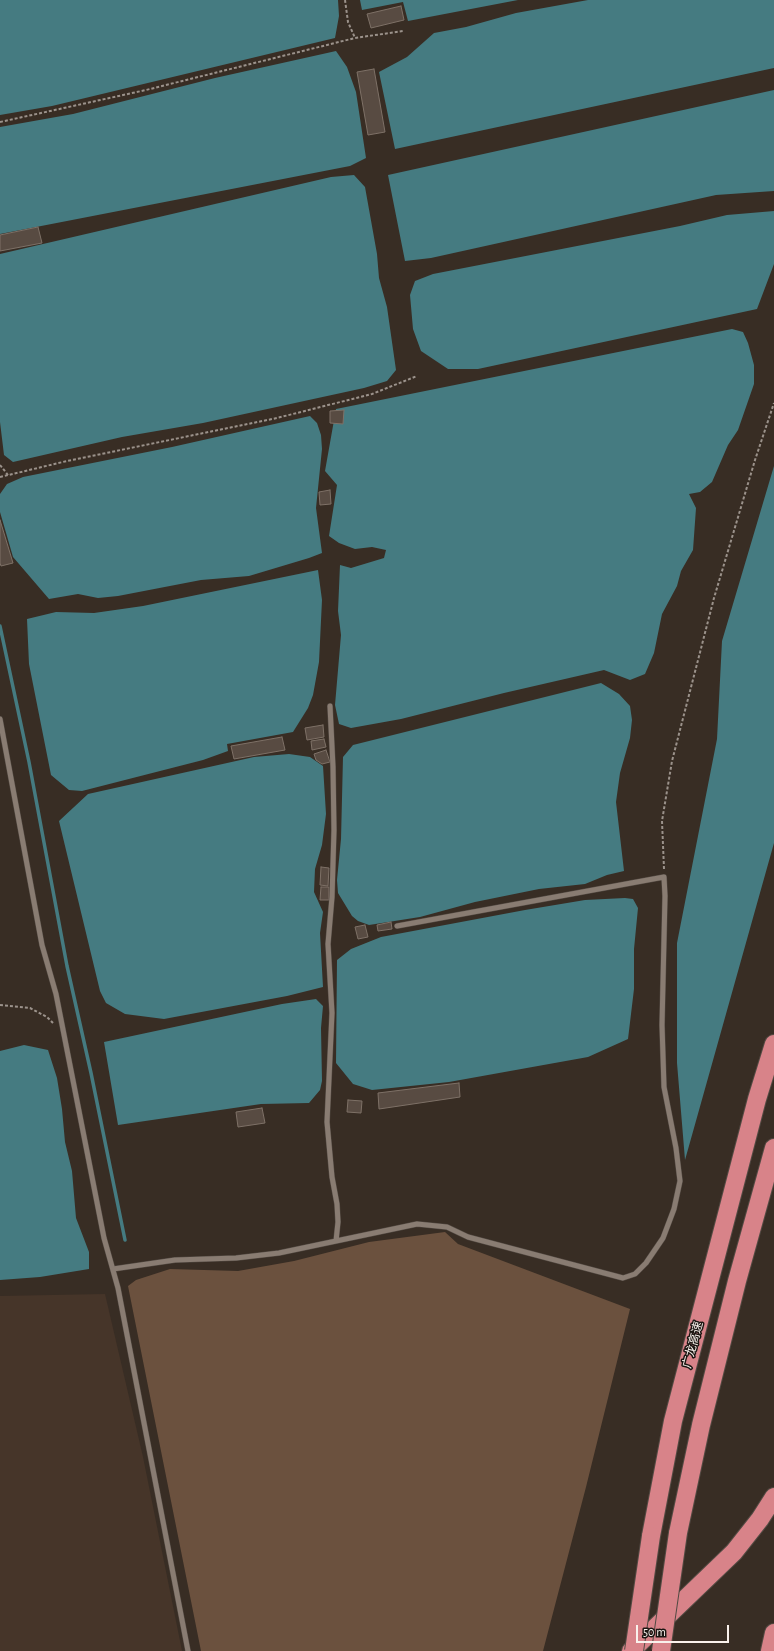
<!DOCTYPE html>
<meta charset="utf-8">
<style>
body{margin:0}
#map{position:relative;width:774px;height:1651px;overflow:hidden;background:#382d24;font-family:"Alegreya Sans",sans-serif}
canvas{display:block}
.scale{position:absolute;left:636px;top:1625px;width:93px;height:18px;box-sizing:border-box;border:2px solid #f9f1ec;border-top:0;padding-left:5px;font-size:12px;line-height:14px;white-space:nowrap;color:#f9f1ec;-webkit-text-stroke:3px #1b1612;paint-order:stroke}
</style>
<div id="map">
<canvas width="774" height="1651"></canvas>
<div class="scale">50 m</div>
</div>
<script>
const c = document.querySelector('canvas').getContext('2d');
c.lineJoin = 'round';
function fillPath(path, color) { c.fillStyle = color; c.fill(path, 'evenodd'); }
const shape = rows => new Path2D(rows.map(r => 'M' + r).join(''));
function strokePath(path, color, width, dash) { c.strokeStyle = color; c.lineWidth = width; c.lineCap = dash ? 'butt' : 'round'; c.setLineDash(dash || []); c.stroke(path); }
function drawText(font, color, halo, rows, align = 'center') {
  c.font = font + ' "Alegreya Sans","Noto Sans SC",sans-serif'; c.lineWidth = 3; c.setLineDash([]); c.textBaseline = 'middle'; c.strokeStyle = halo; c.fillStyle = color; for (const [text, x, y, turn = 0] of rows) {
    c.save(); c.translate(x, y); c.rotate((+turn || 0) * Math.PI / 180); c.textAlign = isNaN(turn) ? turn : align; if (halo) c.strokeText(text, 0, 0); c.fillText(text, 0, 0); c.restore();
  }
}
const built = shape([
 [105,1294,143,1457,182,1651,0,1651,0,1296]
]);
const green = shape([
 [445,1232,458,1244,630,1309,586,1487,543,1651,201,1651,128,1286,136,1280,170,1269,238,1271,294,1261,369,1242]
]);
const water = shape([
 [0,0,338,0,339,16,335,38,52,106,0,115],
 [360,0,518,0,408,21,403,2,362,10],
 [588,0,774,0,774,68,395,149,379,72,407,57,434,33,466,27,516,13],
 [336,51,347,67,356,92,366,158,350,166,0,234,0,127,73,114,215,78],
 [774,90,774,191,716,195,431,258,405,261,388,175],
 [354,175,365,187,377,254,379,278,387,307,396,370,387,381,364,388,203,423,122,437,13,462,4,455,0,422,0,254,331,177],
 [774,211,774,264,757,309,478,369,448,369,421,351,413,329,410,295,415,281,433,274,680,226,727,215],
 [732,329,743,332,748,343,754,365,754,384,738,430,728,445,712,482,700,492,689,494,696,508,693,550,681,571,677,586,662,614,654,653,645,674,630,680,604,670,504,693,401,719,351,728,339,724,335,705,341,635,338,611,340,565,351,568,384,558,386,550,372,547,355,549,339,543,329,536,337,485,325,471,336,409],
 [310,416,317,423,321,435,322,449,316,508,322,553,309,558,249,576,201,580,118,596,98,598,78,594,49,599,13,557,0,512,0,494,7,484,23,477,172,447],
 [774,466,774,843,685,1160,677,1063,677,943,717,739,722,641],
 [318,570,322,600,319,662,313,695,308,708,293,732,227,744,228,751,203,760,82,791,69,790,51,775,29,664,27,619,56,612,94,613,143,606],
 [601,683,619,694,630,706,632,720,630,738,620,773,616,802,624,871,607,875,585,884,539,889,475,902,420,917,369,925,358,921,352,916,338,893,337,880,341,839,343,757,353,745],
 [289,754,310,757,323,766,326,814,322,845,315,869,314,892,323,912,320,933,323,987,287,996,164,1019,125,1014,106,1003,100,991,59,821,88,794,254,757],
 [625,898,633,899,638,908,634,949,634,989,628,1039,588,1057,449,1082,372,1090,353,1084,336,1063,337,960,351,949,381,937,525,910,585,900],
 [316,999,323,1006,321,1028,322,1081,320,1090,309,1103,261,1104,118,1125,104,1042,282,1004],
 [24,1045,48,1050,57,1078,62,1109,65,1142,72,1171,76,1218,89,1252,89,1269,40,1277,0,1280,0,1051]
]);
const stream = shape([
 [0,626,29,762,67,966,91,1073,125,1240]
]);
const building = shape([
 [401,6,404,20,371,28,367,14,401,6],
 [374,69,385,132,368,135,357,72,374,69],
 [38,227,42,243,0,251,0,235,38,227],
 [344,410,343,424,330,423,330,411,344,410],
 [330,490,331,504,320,505,319,492,330,490],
 [0,520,13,563,1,566,0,563,0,520],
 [323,725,324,737,307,740,305,728,323,725],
 [282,737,285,750,234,759,231,746,282,737],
 [324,739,326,747,312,750,311,741,324,739],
 [326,750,330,762,322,764,316,760,314,754,326,750],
 [321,867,329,868,328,886,320,885,321,867],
 [321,887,329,887,329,900,320,900,321,887],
 [391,922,392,929,378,931,377,925,391,922],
 [365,925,368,937,358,939,355,927,365,925],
 [459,1083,460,1097,379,1109,378,1093,459,1083],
 [348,1100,362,1101,361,1113,347,1112,348,1100],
 [262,1108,265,1123,238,1127,236,1112,262,1108]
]);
const path = shape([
 [345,0,348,22,355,38],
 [0,122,146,90,355,38,403,31],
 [0,465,8,475],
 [0,477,67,461,277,418,372,394,417,376],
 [664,869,662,821,672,761,714,598,755,460,774,403],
 [0,1005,30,1008,47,1017,53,1023]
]);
const lane = shape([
 [330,706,333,767,334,830,332,897,328,944,332,1013,327,1122,332,1177,337,1204,338,1222,336,1241],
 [0,719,42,945,56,994,104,1238,118,1288,188,1651],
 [113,1269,175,1260,236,1258,279,1253,417,1224,447,1227,468,1237,623,1278,635,1274,646,1263,663,1238,674,1209,680,1181,676,1148,664,1087,662,1025,665,896,664,877,397,926]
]);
const highway = shape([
 [678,1533,701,1425,737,1281,774,1148],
 [651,1536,673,1421,757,1099,774,1044],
 [631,1651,734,1552,760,1519,774,1497],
 [770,1651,774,1633]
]);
const highwayBridge = shape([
 [634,1651,651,1536],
 [661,1651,678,1533]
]);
const streetNames = [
 ["广龙高速",693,1345,-75]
];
fillPath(built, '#463529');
fillPath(green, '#6b513e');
fillPath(water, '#457b81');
strokePath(stream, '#457b81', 3.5);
fillPath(building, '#584b42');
strokePath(building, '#7e7167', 1);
strokePath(lane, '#534a43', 6);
strokePath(highway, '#534a43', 20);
strokePath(path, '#9b928b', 2, [3, 2]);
strokePath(lane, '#897c72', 5);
strokePath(highway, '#d88389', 18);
strokePath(highwayBridge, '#534a43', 20, []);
strokePath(highwayBridge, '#d88389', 18);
drawText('12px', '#f9f1ec', '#1b1612', streetNames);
</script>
